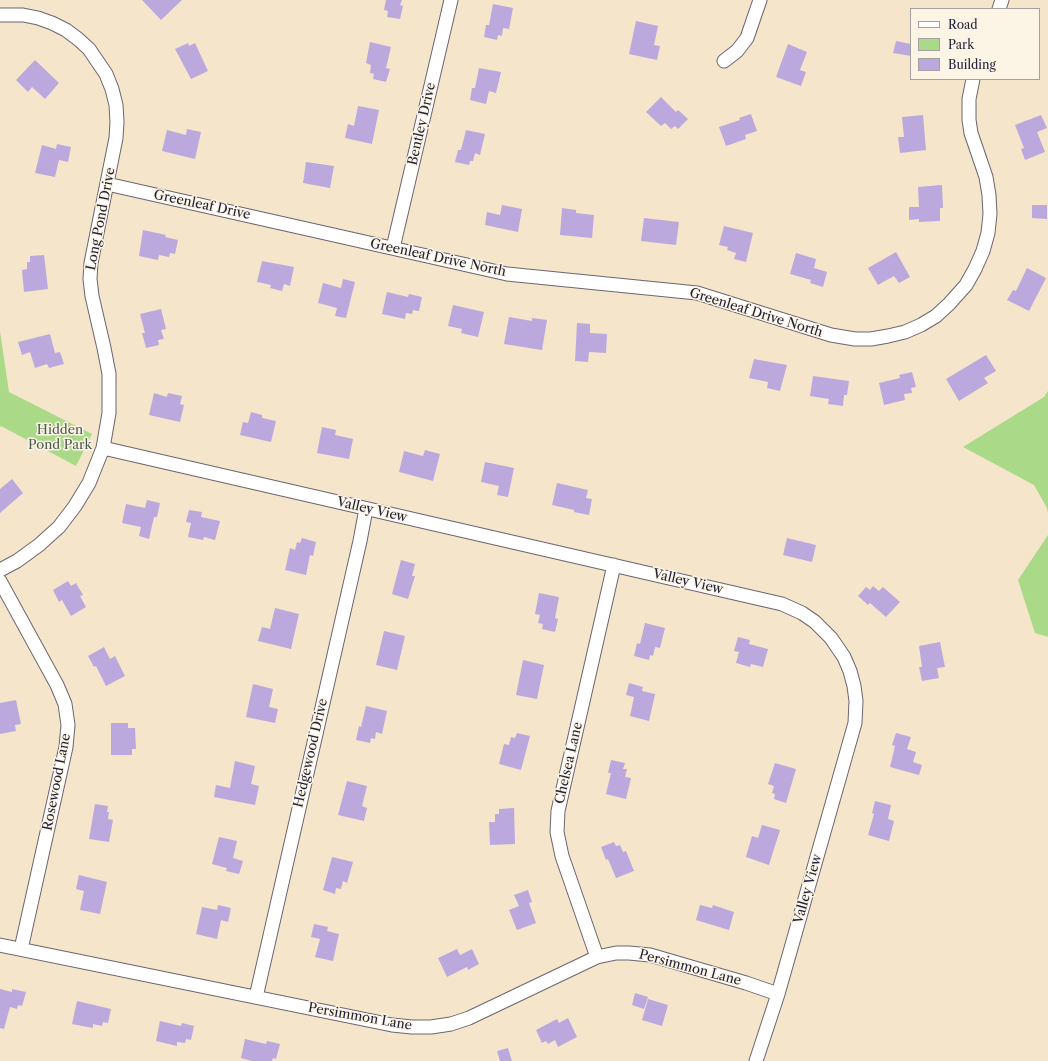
<!DOCTYPE html>
<style>
body{margin:0}
#map{position:relative;width:1048px;height:1061px;overflow:hidden;background:#f5e5cb;font-family:"Libre Caslon Text",serif}
canvas{display:block}
.legend{position:absolute;left:910px;top:8px;width:130px;height:72px;box-sizing:border-box;background:#fcf5e5;border:1px solid #a5a1a1;margin:0;padding:5px 7px;list-style:none;font-size:12px;color:#22223b}
.legend li{display:flex;align-items:center;gap:8px;height:20px}
.legend b{width:20px;border:1px solid #a5a1a1}
</style>
<div id="map">
<canvas width="1048" height="1061"></canvas>
<ul class="legend">
<li><b style="height:5px;background:#fff"></b>Road</li>
<li><b style="height:11px;background:#aada87"></b>Park</li>
<li><b style="height:11px;background:#bba9dd"></b>Building</li>
</ul>
</div>
<script>
const c = document.querySelector('canvas').getContext('2d');
c.lineJoin = 'round';
function fillPath(path, color) { c.fillStyle = color; c.fill(path, 'evenodd'); }
const shape = rows => new Path2D(rows.map(r => 'M' + r).join(''));
function strokePath(path, color, width, dash) { c.strokeStyle = color; c.lineWidth = width; c.lineCap = dash ? 'butt' : 'round'; c.setLineDash(dash || []); c.stroke(path); }
function drawText(font, color, halo, rows, align = 'center') {
  c.font = font + ' "Libre Caslon Text",serif'; c.lineWidth = 3; c.setLineDash([]); c.textBaseline = 'middle'; c.strokeStyle = halo; c.fillStyle = color; for (const [text, x, y, turn = 0] of rows) {
    c.save(); c.translate(x, y); c.rotate((+turn || 0) * Math.PI / 180); c.textAlign = isNaN(turn) ? turn : align; if (halo) c.strokeText(text, 0, 0); c.fillText(text, 0, 0); c.restore();
  }
}
const green = shape([
 [0,331,9,392,92,434,76,466,1,426,0,427],
 [1048,391,1048,513,1047,508,1034,485,963,447,1044,397],
 [1048,535,1048,637,1035,633,1018,580]
]);
const building = shape([
 [142,0,182,0,161,20],
 [386,0,402,0,400,5,403,6,400,19,387,17,388,11,384,10],
 [493,4,513,8,509,29,503,28,502,36,498,35,497,40,484,37,486,25,489,25],
 [636,21,658,26,654,45,660,46,657,60,629,54],
 [896,41,911,44,911,56,893,53],
 [370,42,391,47,386,68,390,69,386,82,373,79,374,74,370,73,371,65,366,63],
 [188,43,189,46,195,43,208,71,191,79,175,49],
 [788,44,807,52,800,70,806,72,801,86,776,77],
 [35,60,59,83,45,99,32,87,28,92,16,80],
 [479,68,501,72,496,93,489,91,486,104,470,100,472,88,475,88],
 [661,97,676,112,678,110,688,119,678,129,675,126,671,129,665,123,661,126,646,112],
 [358,106,379,110,372,144,345,138,348,124,354,126],
 [751,114,757,131,745,135,746,139,726,146,719,127,740,120,739,118],
 [923,115,926,150,900,153,898,137,904,137,902,117],
 [1041,115,1047,128,1037,132,1045,152,1025,160,1021,149,1024,148,1015,125],
 [187,129,201,132,195,159,162,151,167,130,186,135],
 [466,130,485,134,480,155,475,153,473,161,470,161,469,165,455,162,458,150,461,150],
 [57,144,71,147,68,162,59,160,55,177,35,173,42,145,56,149],
 [306,162,334,166,330,188,303,183],
 [942,185,943,208,940,208,940,221,919,222,919,219,909,220,909,207,919,207,918,187],
 [502,205,522,209,518,232,485,225,487,212,500,215],
 [1032,205,1047,205,1047,219,1032,218],
 [562,208,576,210,576,213,594,215,592,238,560,235],
 [644,218,679,222,676,245,641,241],
 [724,226,753,233,746,262,734,259,736,253,727,250,728,247,719,245],
 [143,230,166,235,165,237,178,240,175,254,170,253,169,257,159,255,158,260,139,256],
 [896,252,910,277,899,283,894,276,878,285,868,268],
 [796,253,816,259,814,268,827,272,823,287,810,283,811,280,790,274],
 [44,255,48,289,24,292,22,270,27,269,27,262,30,262,30,256],
 [262,261,294,267,290,286,284,284,282,291,270,288,271,285,257,282],
 [1027,268,1046,278,1029,311,1007,300,1013,290,1016,291],
 [343,279,355,282,346,318,335,316,337,308,318,303,323,283,341,288],
 [387,292,408,297,409,294,422,297,419,311,413,310,412,314,406,313,405,319,382,314],
 [453,305,484,312,478,337,461,333,462,329,448,326],
 [161,309,166,329,161,330,164,339,158,340,159,345,146,348,142,333,145,333,140,314],
 [509,317,532,321,532,318,547,320,542,350,504,344],
 [577,323,590,324,590,333,607,334,606,353,589,352,588,362,575,361],
 [50,334,55,353,60,352,64,364,49,368,47,364,35,368,30,352,22,355,18,342],
 [986,355,996,371,984,378,988,383,959,401,946,379],
 [754,359,787,365,780,391,767,388,768,382,749,378],
 [912,372,916,387,911,388,912,393,904,394,905,400,884,405,879,383,900,378,899,375],
 [813,376,849,381,847,395,844,395,843,406,828,404,829,399,810,396],
 [154,393,167,397,168,393,182,396,180,404,184,405,180,422,149,415],
 [251,412,262,415,262,418,276,421,271,442,240,435,243,422,248,423],
 [322,427,336,430,335,435,353,439,349,459,317,453],
 [425,450,440,454,433,481,399,472,404,451,423,456],
 [485,462,514,468,508,497,497,495,499,486,481,482],
 [12,479,23,493,0,513,0,489],
 [557,483,588,490,586,498,592,499,589,515,574,512,574,510,552,505],
 [147,500,160,503,157,517,154,517,149,539,139,536,141,527,122,523,126,504,145,508],
 [189,510,202,512,201,517,220,521,215,540,204,537,203,540,188,537,191,523,186,522],
 [302,538,316,542,313,556,310,555,306,575,285,570,290,548,295,550,297,542,300,543],
 [787,538,816,545,812,562,783,555],
 [401,560,415,564,412,576,415,576,408,599,392,594],
 [68,581,71,586,76,583,83,595,80,596,86,607,71,616,62,600,59,602,53,590],
 [873,586,879,591,883,587,900,602,886,617,870,603,868,605,858,596,866,587,870,590],
 [539,593,559,597,555,618,558,619,555,632,542,629,543,624,538,623,540,615,535,614],
 [275,608,299,614,291,649,258,641,262,627,270,629],
 [645,623,665,628,660,648,655,647,653,656,650,655,649,660,634,656,637,643,640,644],
 [384,631,405,636,397,670,376,665],
 [738,637,750,640,749,644,768,649,763,667,751,664,750,667,736,663,739,652,734,651],
 [940,642,945,667,937,668,939,678,922,681,919,667,922,667,919,646],
 [104,647,110,659,115,656,125,676,106,686,96,666,94,667,88,656],
 [523,660,544,665,537,699,516,695],
 [629,683,643,687,642,691,655,694,649,721,630,716,634,697,626,695],
 [253,684,273,689,269,707,278,709,275,723,246,717],
 [16,700,21,724,15,725,16,731,0,734,0,703],
 [366,706,387,711,382,734,376,732,375,739,371,738,370,743,356,740,359,726,361,727],
 [111,723,128,723,128,728,135,728,136,749,132,749,132,755,111,755],
 [517,733,530,736,521,770,499,764,504,744,509,745,511,737,515,738],
 [896,733,911,737,907,749,916,752,913,762,922,765,919,775,890,767,895,746,892,745],
 [611,760,625,763,623,769,627,769,625,777,631,778,626,799,606,794,611,773,608,773],
 [235,761,255,766,251,784,259,786,255,805,214,797,216,785,230,788],
 [775,763,796,769,786,803,774,799,775,794,772,793,774,786,768,784],
 [347,781,367,786,362,806,367,808,364,821,338,815],
 [875,801,891,805,888,819,894,821,889,841,868,835,874,814,872,813],
 [95,804,108,806,107,812,109,812,108,819,113,820,109,842,89,839],
 [514,808,515,844,490,845,489,822,495,822,495,814,499,814,499,809],
 [762,825,780,830,769,865,746,857,752,836,758,838],
 [219,837,237,841,233,858,243,861,239,874,226,871,227,868,212,864],
 [614,842,616,846,620,845,623,852,626,851,634,871,616,878,608,859,606,860,601,847],
 [332,857,353,862,347,883,343,881,341,889,336,888,335,894,323,890],
 [79,875,107,882,100,914,80,910,84,891,76,889],
 [528,890,532,902,529,903,536,923,517,930,509,910,519,906,514,895],
 [218,905,231,908,228,922,221,920,217,939,196,934,202,907,217,910],
 [700,905,712,908,713,905,734,912,729,930,696,920],
 [314,924,328,927,327,931,339,934,333,961,315,957,320,939,311,937],
 [457,949,460,955,472,949,479,964,468,970,467,967,447,977,438,958],
 [0,989,12,992,12,989,26,992,22,1006,18,1005,17,1009,10,1007,4,1029,0,1028],
 [635,993,648,997,644,1009,632,1005],
 [648,999,668,1005,662,1026,642,1020],
 [77,1001,111,1009,108,1023,103,1022,102,1026,93,1024,93,1028,72,1024],
 [568,1018,577,1037,558,1047,555,1040,548,1044,546,1041,542,1043,536,1030,557,1019,559,1023],
 [160,1021,181,1026,182,1023,194,1026,191,1040,186,1039,185,1043,177,1042,177,1046,156,1041],
 [245,1039,266,1044,267,1041,280,1044,276,1059,273,1058,272,1061,252,1061,241,1058],
 [508,1048,512,1061,500,1061,497,1051]
]);
const street = shape([
 [999,9,1002,0],
 [0,15,23,15,38,18,52,23,66,30,78,39,89,49,106,74,112,89,116,105,117,122,116,138,91,263,90,279,92,296,104,348,109,374,109,413,103,448,89,483,75,506,59,527,39,545,17,561,0,570],
 [724,61,737,51,747,38,760,0],
 [107,184,507,274,697,293,831,335,855,339,871,339,888,336,905,332,921,325,936,316,949,304,966,285,975,269,983,251,988,233,990,214,989,195,986,177,971,133,969,120,969,99,973,79],
 [393,248,451,0],
 [103,448,782,604,802,613,815,622,831,638,844,657,850,671,854,686,856,701,855,723,778,994,756,1061],
 [0,581,57,685,65,704,68,725,66,747,21,949],
 [0,945,392,1025,412,1027,431,1027,451,1024,469,1018,597,957,616,953,629,953,650,955,746,983,778,994],
 [597,957,562,856,557,832,558,811,614,565],
 [256,997,360,541,366,509]
]);
const streetNames = [
 ["Bentley Drive",422,124,-77],
 ["Greenleaf Drive",202,205,12],
 ["Long Pond Drive",101,219,-79],
 ["Greenleaf Drive North",438,258,12],
 ["Greenleaf Drive North",756,313,17],
 ["Valley View",372,510,13],
 ["Valley View",688,582,13],
 ["Hedgewood Drive",311,753,-77],
 ["Chelsea Lane",569,763,-77],
 ["Rosewood Lane",57,782,-79],
 ["Valley View",808,889,-74],
 ["Persimmon Lane",690,968,15],
 ["Persimmon Lane",360,1017,10]
];
const parkNames = [
 ["Hidden",60,430],
 ["Pond Park",60,445]
];
fillPath(green, '#aada87');
fillPath(building, '#bba9dd');
strokePath(street, '#6c666d', 15);
strokePath(street, '#fff', 13);
drawText('13px', '#22223b', '#fcf5e5', streetNames);
drawText('13px', '#4b5952', '#fcf5e5', parkNames);
</script>
